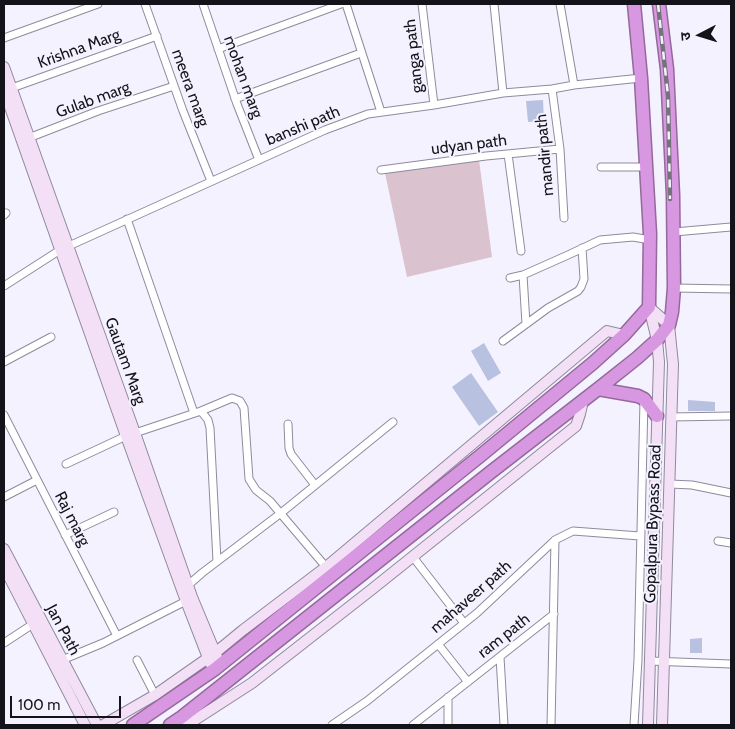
<!DOCTYPE html>
<meta charset="utf-8">
<style>
body{margin:0}
#map{position:relative;width:735px;height:729px;overflow:hidden;background:#f5f2ff;font-family:Cabin,"Noto Sans Devanagari",sans-serif}
canvas{display:block}
.frame{position:absolute;inset:0;border:5px solid #15131a;pointer-events:none}
.north{position:absolute;left:675px;top:10px;width:50px;height:50px;-webkit-text-stroke:4px #f5f2ff;paint-order:stroke;rotate:265deg;font-size:14px;font-weight:700;line-height:20px;text-align:center;color:#15131a}
.north::after{content:'';display:block;margin:auto;width:18px;height:22px;background:#15131a;clip-path:polygon(50% 0,100% 100%,50% 72%,0 100%)}
.scale{position:absolute;left:10px;top:696px;width:111px;height:22px;box-sizing:border-box;border:2px solid #15131a;border-top:0;padding-left:6px;font-size:15px;line-height:18px;white-space:nowrap;color:#15131a;-webkit-text-stroke:4px #f5f2ff;paint-order:stroke}
</style>
<div id="map">
<canvas width="735" height="729"></canvas>
<div class="frame"></div>
<div class="north">उ</div>
<div class="scale">100 m</div>
</div>
<script>
const c = document.querySelector('canvas').getContext('2d');
c.lineJoin = 'round';
function fillPath(path, color) { c.fillStyle = color; c.fill(path, 'evenodd'); }
const shape = rows => new Path2D(rows.map(r => 'M' + r).join(''));
function strokePath(path, color, width, dash) { c.strokeStyle = color; c.lineWidth = width; c.lineCap = dash ? 'butt' : 'round'; c.setLineDash(dash || []); c.stroke(path); }
function drawText(font, color, halo, rows, align = 'center') {
  c.font = font + ' Cabin,sans-serif'; c.lineWidth = 4; c.setLineDash([]); c.textBaseline = 'middle'; c.strokeStyle = halo; c.fillStyle = color; for (const [text, x, y, turn = 0] of rows) {
    c.save(); c.translate(x, y); c.rotate((+turn || 0) * Math.PI / 180); c.textAlign = isNaN(turn) ? turn : align; if (halo) c.strokeText(text, 0, 0); c.fillText(text, 0, 0); c.restore();
  }
}
const green = shape([
 [479,160,492,257,407,277,385,173]
]);
const building = shape([
 [543,100,544,121,528,122,526,101],
 [484,343,501,373,488,381,471,351],
 [471,373,498,412,479,426,452,387],
 [688,400,715,402,715,411,688,411],
 [702,638,702,653,690,653,690,639]
]);
const street = shape([
 [145,4,183,111,211,181],
 [203,4,237,104,259,160],
 [346,4,381,112],
 [422,4,434,105],
 [494,4,503,93],
 [560,4,574,85],
 [4,38,98,4],
 [218,49,341,4],
 [9,89,157,36],
 [552,89,560,149,564,218],
 [235,99,361,53],
 [26,139,98,111,174,86],
 [508,154,521,251],
 [601,167,646,167],
 [381,170,486,156,560,149],
 [4,215,6,213],
 [127,219,194,413],
 [674,232,731,227],
 [523,275,526,324],
 [510,278,523,275,568,255,600,240,633,237,650,240],
 [4,286,60,250,325,130,368,114,434,105,503,93,552,89,574,85,641,78],
 [674,288,731,289],
 [503,341,548,308,578,291,581,287,584,279,582,248],
 [4,362,51,337],
 [201,411,208,420,210,428,217,561],
 [4,415,117,636],
 [671,417,731,416],
 [288,424,289,448,291,454,315,485],
 [66,464,126,436,201,411,232,398,240,401,244,408,249,479,256,490,270,501,326,567],
 [670,484,692,485,731,493],
 [4,497,37,480],
 [65,535,114,512],
 [718,541,731,543],
 [413,557,464,623],
 [186,587,202,573,281,513,393,422],
 [4,643,33,624],
 [438,644,468,682],
 [500,657,504,725],
 [62,660,103,643,190,599],
 [137,660,155,695],
 [650,661,731,664],
 [448,697,448,725],
 [332,725,367,701,477,613,555,540,573,531,640,536],
 [413,725,554,614],
 [551,725,555,540],
 [634,725,638,660,644,400]
]);
const secondary = shape([
 [4,67,135,433,192,597,217,657],
 [4,90,126,436,186,601,210,663],
 [649,307,669,325,673,364,662,725],
 [4,549,97,725],
 [4,567,85,725],
 [103,725,155,695,215,653,243,630,326,567,607,331,624,335],
 [187,725,252,683,371,590,576,426,580,414,583,401],
 [648,725,659,362,657,340,649,307]
]);
const highway = shape([
 [598,389,638,396,644,399,657,416],
 [133,725,215,669,480,456,593,363,624,335,649,307,650,234,641,78,634,4],
 [170,725,182,717,491,472,598,389,637,358,657,340,669,325,672,312,674,288,673,195,667,69,659,4]
]);
const rail = shape([
 [658,4,668,96,670,199]
]);
const streetNames = [
 ["Krishna Marg",79,49,-20],
 ["ganga path",414,56,-96],
 ["mohan marg",243,77,70],
 ["meera marg",190,88,70],
 ["Gulab marg",93,100,-20],
 ["banshi path",303,126,-23],
 ["udyan path",469,145,-7],
 ["mandir path",545,155,-95],
 ["Gautam Marg",125,361,70],
 ["Raj marg",72,519,63],
 ["Gopalpura Bypass Road",653,524,-88],
 ["mahaveer path",471,597,-41],
 ["Jan Path",63,630,62],
 ["ram path",504,636,-38]
];
fillPath(green, '#dac2ce');
fillPath(building, '#b9c1e1');
strokePath(street, '#8f8a9d', 9);
strokePath(secondary, '#8f8a9d', 12);
strokePath(highway, '#94699b', 15);
strokePath(street, '#fff', 7);
strokePath(secondary, '#f3e0f6', 10);
strokePath(highway, '#d897e1', 12);
strokePath(rail, '#75727c', 4.5);
strokePath(rail, '#f5f2ff', 2.5, [8]);
drawText('16px', '#15131a', '#f5f2ff', streetNames);
</script>
